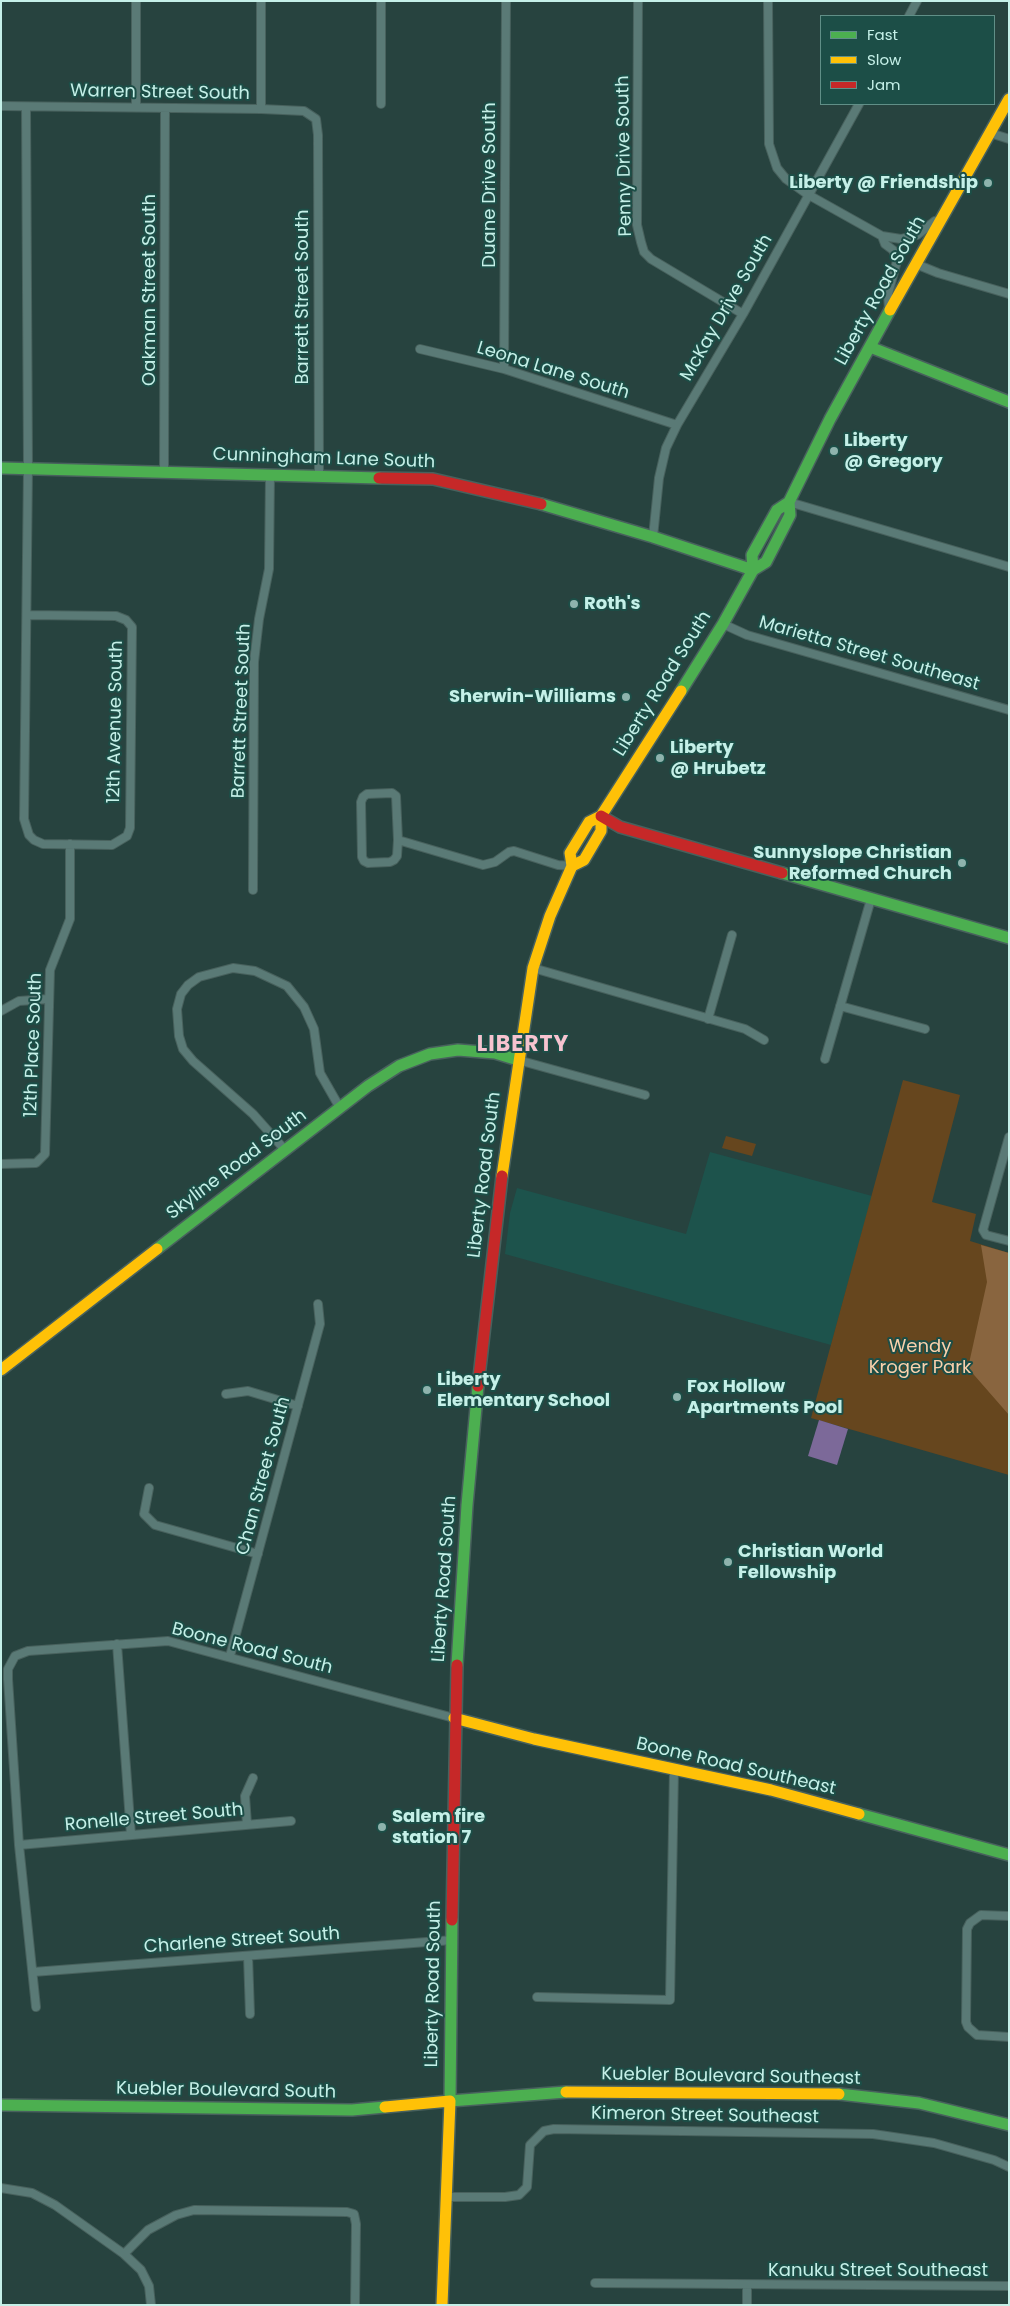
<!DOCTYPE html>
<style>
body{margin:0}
#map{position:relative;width:1010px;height:2306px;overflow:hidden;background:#27433f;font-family:Poppins,sans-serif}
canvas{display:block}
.frame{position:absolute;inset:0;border:2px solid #c5f0e8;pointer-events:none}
.legend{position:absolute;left:820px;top:15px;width:175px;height:90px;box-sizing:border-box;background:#1c4e47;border:1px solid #608f87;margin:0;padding:6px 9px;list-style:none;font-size:15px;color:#c5f0e8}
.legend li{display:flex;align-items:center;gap:10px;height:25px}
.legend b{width:25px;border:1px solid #608f87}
</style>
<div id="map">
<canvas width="1010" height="2306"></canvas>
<div class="frame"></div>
<ul class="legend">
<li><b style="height:6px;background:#4caf50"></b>Fast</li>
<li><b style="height:6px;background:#ffc107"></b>Slow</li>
<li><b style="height:6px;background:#c62828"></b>Jam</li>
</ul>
</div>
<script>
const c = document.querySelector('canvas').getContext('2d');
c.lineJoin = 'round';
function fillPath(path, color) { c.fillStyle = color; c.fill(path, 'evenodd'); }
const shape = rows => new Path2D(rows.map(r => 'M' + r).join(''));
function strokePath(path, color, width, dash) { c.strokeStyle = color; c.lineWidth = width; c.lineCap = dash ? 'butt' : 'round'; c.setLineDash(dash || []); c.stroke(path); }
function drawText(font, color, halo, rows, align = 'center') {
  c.font = font + ' Poppins,sans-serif'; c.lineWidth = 4; c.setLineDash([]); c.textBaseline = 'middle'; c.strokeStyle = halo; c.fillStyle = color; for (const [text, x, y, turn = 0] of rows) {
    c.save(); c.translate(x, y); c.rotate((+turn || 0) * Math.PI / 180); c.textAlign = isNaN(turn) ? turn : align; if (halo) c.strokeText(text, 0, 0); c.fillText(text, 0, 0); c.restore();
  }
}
const built = shape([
 [710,1152,872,1196,831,1345,505,1254,510,1213,517,1188,686,1234]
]);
const green = shape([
 [903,1080,960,1095,932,1202,976,1214,970,1241,1009,1253,1009,1475,811,1418],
 [726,1136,756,1144,752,1156,722,1148]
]);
const forest = shape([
 [981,1245,1009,1253,1009,1415,968,1368,987,1282]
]);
const water = shape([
 [819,1420,848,1429,837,1465,808,1456]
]);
const street = shape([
 [136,1,136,106],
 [638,1,637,225,641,242,644,252,651,259,743,314],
 [768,1,769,144,777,168,786,179,807,194,882,236,901,239,917,235,935,221],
 [909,16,917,1],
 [381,104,381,1],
 [1,106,261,109,304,111,316,119,318,135,319,475],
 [26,107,28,468,24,819,29,835,34,840,43,844,112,845,127,836,130,828,132,627,126,620,116,616,27,615],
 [261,109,261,1],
 [990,133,1009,139],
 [882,236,885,244,893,250,897,261,888,294,889,310],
 [916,264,938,273,1009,294],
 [420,349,504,369,677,425],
 [504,369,506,1],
 [164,471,165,108],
 [789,502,1009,567],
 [653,537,659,478,666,448,677,425,743,314,859,104],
 [723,624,747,635,1009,710],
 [398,840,397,856,394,860,390,862,368,863,364,861,362,857,361,802,363,797,367,794,392,793,396,796,398,840,483,865,495,862,509,852,514,851,558,865,572,866],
 [253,890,254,662,259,619,269,569,270,474],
 [533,968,745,1029,764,1040],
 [840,1006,925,1029],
 [1,1011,19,1001,48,999],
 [708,1019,732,935],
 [825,1059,871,899],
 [518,1060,645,1095],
 [1009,1137,983,1230,986,1235,1009,1241],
 [285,1150,253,1114,193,1061,183,1049,179,1036,177,1009,181,994,188,985,199,977,233,968,255,971,287,986,304,1007,314,1029,320,1073,340,1108],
 [1,1164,36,1163,45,1154,50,970,70,919,70,844],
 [226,1394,248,1391,298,1406],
 [149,1488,144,1514,155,1525,258,1554],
 [117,1644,131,1835],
 [230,1656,320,1324,318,1304],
 [247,1824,245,1796,253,1778],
 [19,1845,291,1821],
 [1009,1916,981,1915,970,1923,967,1929,966,2022,968,2027,977,2035,1009,2037],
 [248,1956,250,2014],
 [33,1972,453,1940],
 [537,1997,670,2000,674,1769],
 [36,2007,19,1845,8,1679,8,1669,15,1656,28,1651,168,1641,454,1718],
 [1,2188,32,2193,55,2205,124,2254,141,2270,149,2286,151,2305],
 [445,2197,505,2197,519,2195,527,2187,530,2145,544,2131,554,2129,873,2134,934,2143,994,2160,1009,2167],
 [124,2254,148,2230,176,2215,194,2210,347,2212,354,2214,356,2224,355,2305],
 [595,2283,1009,2286],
 [747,2305,747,2285]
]);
const fast = shape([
 [870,347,1009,402],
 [1,468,379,478],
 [541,504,653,537,753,570],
 [753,570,752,555,777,510,789,502,830,419,890,310],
 [681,691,723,624,753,570,766,562,790,515,789,502],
 [782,873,1009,938],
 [157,1249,368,1086,399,1066,430,1054,458,1050,495,1053,518,1060],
 [457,1665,467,1505,478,1386],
 [859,1814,1009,1855],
 [452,1920,450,2101,566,2092],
 [839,2094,919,2103,1009,2125],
 [1,2105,352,2110,385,2107]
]);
const slow = shape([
 [890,310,1009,99],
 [572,866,584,860,601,831,601,816,681,691],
 [502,1176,533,968,550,916,572,866,570,853,589,822,601,816],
 [1,1370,157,1249],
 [454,1718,534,1739,771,1790,859,1814],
 [566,2092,839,2094],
 [385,2107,450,2101,442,2305]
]);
const jam = shape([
 [379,478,433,479,541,504],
 [601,816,620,827,782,873],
 [478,1386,502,1176],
 [452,1920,457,1665]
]);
const markers = [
 [988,183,5,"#8eb3ad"],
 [834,451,5,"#8eb3ad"],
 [574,604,5,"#8eb3ad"],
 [626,697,5,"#8eb3ad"],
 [660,758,5,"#8eb3ad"],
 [962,863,5,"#8eb3ad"],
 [427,1390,5,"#8eb3ad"],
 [677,1397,5,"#8eb3ad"],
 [728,1562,5,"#8eb3ad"],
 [382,1827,5,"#8eb3ad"]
];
const streetNames = [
 ["Warren Street South",160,93,1],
 ["Penny Drive South",625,156,-91],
 ["Duane Drive South",490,185,-90],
 ["Oakman Street South",150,290,-90],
 ["Liberty Road South",881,291,-61],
 ["Barrett Street South",303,297,-90],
 ["McKay Drive South",727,308,-60],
 ["Leona Lane South",553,371,17],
 ["Cunningham Lane South",324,459,2],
 ["Marietta Street Southeast",869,654,16],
 ["Liberty Road South",663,684,-58],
 ["Barrett Street South",242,711,-88],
 ["12th Avenue South",116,722,-89],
 ["12th Place South",34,1045,-88],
 ["Skyline Road South",237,1165,-37],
 ["Liberty Road South",485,1175,-83],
 ["Chan Street South",264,1476,-75],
 ["Liberty Road South",445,1579,-86],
 ["Boone Road South",252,1649,14],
 ["Boone Road Southeast",736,1767,13],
 ["Ronelle Street South",154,1818,-5],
 ["Charlene Street South",242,1941,-4],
 ["Liberty Road South",434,1984,-89],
 ["Kuebler Boulevard Southeast",731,2077,1],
 ["Kuebler Boulevard South",226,2091,1],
 ["Kimeron Street Southeast",705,2116,1],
 ["Kanuku Street Southeast",878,2271]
];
const poiNames = [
 ["Liberty @ Friendship",978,183,"right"],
 ["Liberty",844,441],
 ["@ Gregory",844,462],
 ["Roth's",584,604],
 ["Sherwin-Williams",616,697,"right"],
 ["Liberty",670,748],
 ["@ Hrubetz",670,769],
 ["Sunnyslope Christian",952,853,"right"],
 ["Reformed Church",952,874,"right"],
 ["Liberty",437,1380],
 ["Elementary School",437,1401],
 ["Fox Hollow",687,1387],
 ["Apartments Pool",687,1408],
 ["Christian World",738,1552],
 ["Fellowship",738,1573],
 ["Salem fire",392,1817],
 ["station 7",392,1838]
];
const parkNames = [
 ["Wendy",920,1347],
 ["Kroger Park",920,1368]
];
const districtNames = [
 ["LIBERTY",523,1045]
];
fillPath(built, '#1d534c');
fillPath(green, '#66461e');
fillPath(forest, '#89653f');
fillPath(water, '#7c6999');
strokePath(street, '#48615d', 10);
strokePath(fast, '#48615d', 14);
strokePath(slow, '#48615d', 14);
strokePath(jam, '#48615d', 14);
strokePath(street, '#5a7a76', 8);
strokePath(fast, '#4caf50', 11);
strokePath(slow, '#ffc107', 11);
strokePath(jam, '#c62828', 11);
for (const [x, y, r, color] of markers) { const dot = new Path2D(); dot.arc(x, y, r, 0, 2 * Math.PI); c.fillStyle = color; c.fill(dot); strokePath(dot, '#1c4e47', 2); }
drawText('18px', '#c5f0e8', '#1c4e47', streetNames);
drawText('bold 18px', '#c5f0e8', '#1c4e47', poiNames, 'left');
drawText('18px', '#fad1ac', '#1c4e47', parkNames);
c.letterSpacing = '1px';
drawText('bold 22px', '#f6c3cf', '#1c4e47', districtNames);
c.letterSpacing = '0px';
</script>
